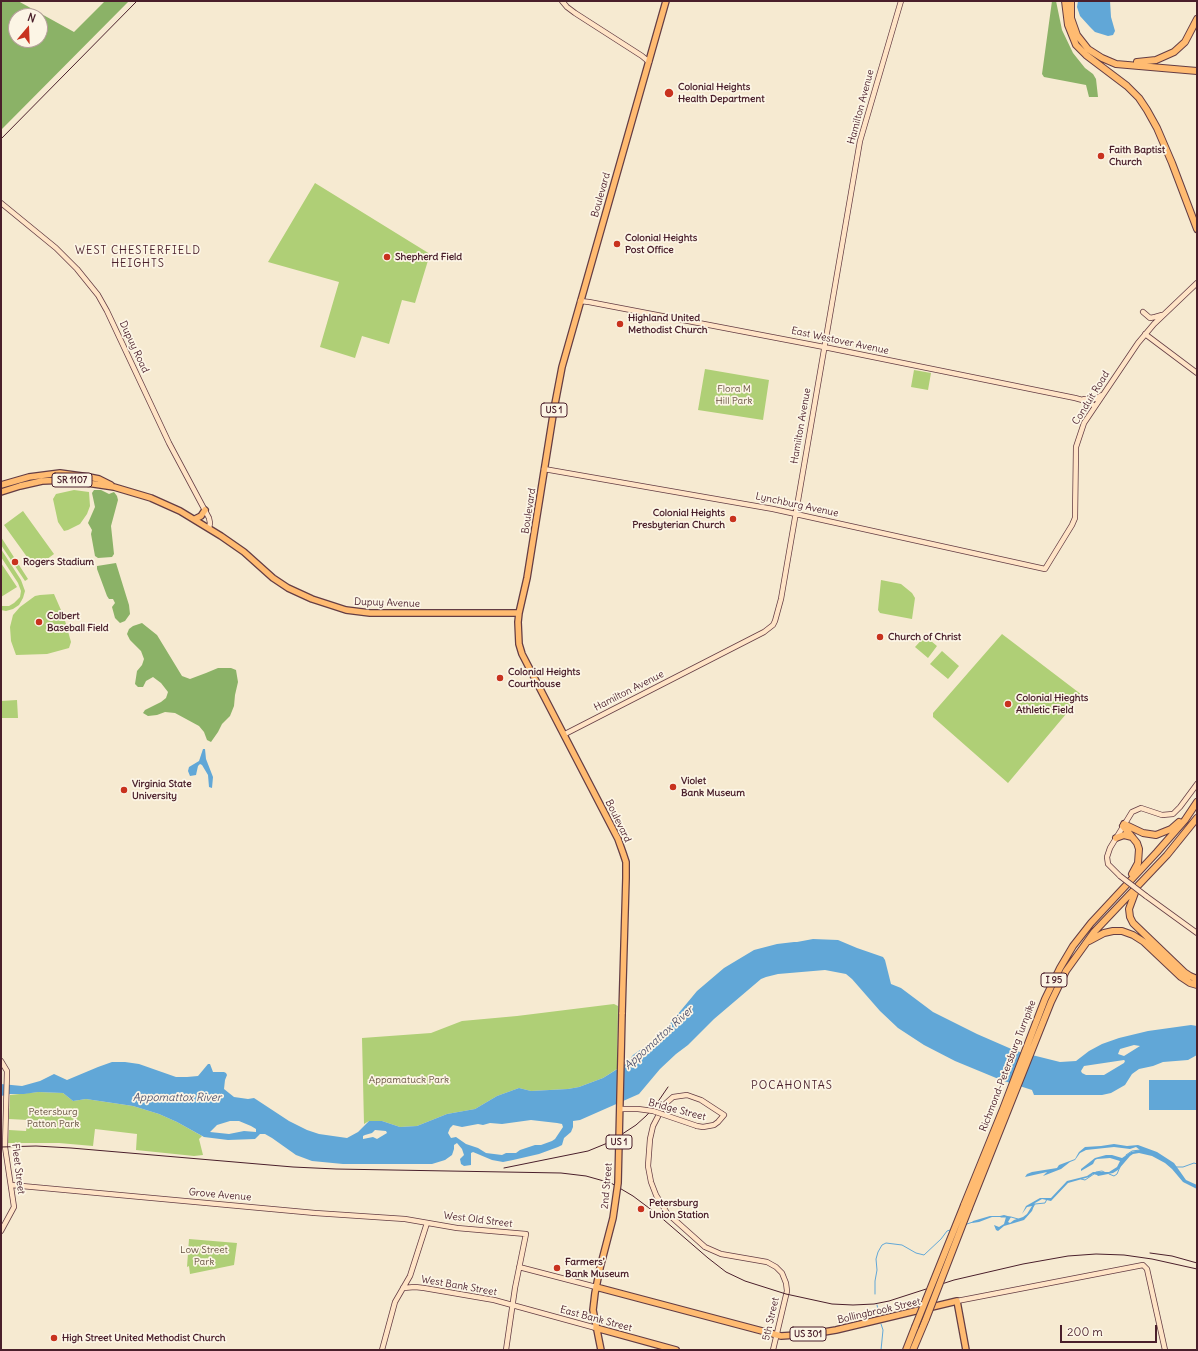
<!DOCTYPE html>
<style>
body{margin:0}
#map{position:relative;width:1198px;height:1351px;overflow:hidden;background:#f6ead1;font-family:Delius,sans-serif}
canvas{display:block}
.frame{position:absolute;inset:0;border:2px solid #4a1f2b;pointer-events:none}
.north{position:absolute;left:8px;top:8px;width:40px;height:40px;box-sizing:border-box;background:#fcf5e5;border:1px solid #b59f9b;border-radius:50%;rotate:19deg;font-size:11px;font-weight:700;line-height:16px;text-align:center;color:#4a1f2b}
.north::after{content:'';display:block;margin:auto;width:14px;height:18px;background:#c8321e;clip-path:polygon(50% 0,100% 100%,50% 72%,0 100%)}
.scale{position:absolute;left:1060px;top:1325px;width:97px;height:18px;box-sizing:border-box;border:2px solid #4a1f2b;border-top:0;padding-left:5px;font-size:12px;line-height:14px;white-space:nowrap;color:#4a1f2b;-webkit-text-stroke:3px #fcf5e5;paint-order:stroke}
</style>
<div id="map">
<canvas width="1198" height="1351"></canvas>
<div class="frame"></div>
<div class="north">N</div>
<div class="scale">200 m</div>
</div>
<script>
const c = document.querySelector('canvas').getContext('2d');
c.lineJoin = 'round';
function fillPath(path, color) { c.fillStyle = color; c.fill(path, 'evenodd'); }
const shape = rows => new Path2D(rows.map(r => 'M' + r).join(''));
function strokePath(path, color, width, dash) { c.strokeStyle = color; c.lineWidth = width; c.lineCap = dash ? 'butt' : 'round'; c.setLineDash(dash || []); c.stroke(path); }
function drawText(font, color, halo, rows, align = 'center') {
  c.font = font + ' Delius,sans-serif'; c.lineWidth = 3.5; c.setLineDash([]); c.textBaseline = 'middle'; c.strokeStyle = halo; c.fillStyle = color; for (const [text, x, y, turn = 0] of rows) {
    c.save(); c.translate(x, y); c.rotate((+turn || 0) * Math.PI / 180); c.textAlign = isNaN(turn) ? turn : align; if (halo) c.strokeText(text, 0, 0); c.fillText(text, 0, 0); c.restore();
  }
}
const green = shape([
 [315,183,430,254,415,303,402,300,389,344,362,336,355,358,320,347,339,282,268,262],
 [705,369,769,380,763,420,698,410],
 [914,370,931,373,928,390,911,387],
 [74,490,89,492,90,506,87,514,80,524,68,530,64,531,58,522,53,499,56,494],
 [23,511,54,554,35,568,4,525],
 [1,537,28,579,25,581,1,545],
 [1,549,21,580,25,591,23,598,19,605,13,609,6,611,1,610,1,606,9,606,14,603,20,597,21,591,18,583,1,557],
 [1,563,17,587,1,597],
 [881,580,901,584,912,593,915,598,912,619,880,613,878,610],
 [54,594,64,617,71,642,69,648,47,654,16,655,11,641,10,627,13,615,20,607,35,596,40,595],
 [1002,634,1082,695,1008,783,933,717,933,713],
 [925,636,937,646,928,658,915,647],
 [942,651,959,666,948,679,930,664],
 [17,700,18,718,1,718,1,701],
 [614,1004,618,1006,617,1069,603,1078,579,1087,568,1089,531,1091,519,1088,497,1096,475,1109,447,1114,417,1126,400,1127,382,1121,369,1121,364,1124,362,1038,431,1033,462,1021,517,1016],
 [38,1092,63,1093,73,1101,86,1099,133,1106,159,1114,177,1122,202,1136,199,1139,203,1155,194,1156,136,1150,137,1134,95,1129,93,1146,59,1143,8,1143,9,1130,26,1131,28,1120,9,1119,10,1095],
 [189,1239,237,1243,234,1265,190,1274,189,1266,187,1267]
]);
const forest = shape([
 [1,1,18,1,74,32,105,1,129,1,1,130],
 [16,16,40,16,40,40,16,40],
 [1052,1,1056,1,1062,30,1073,53,1085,68,1093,74,1096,79,1098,97,1089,97,1086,85,1044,77,1042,74],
 [94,490,101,490,109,494,114,492,117,496,118,500,111,526,114,554,112,557,98,558,95,556,91,534,92,530,88,523,95,507,92,493],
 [116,563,129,605,130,614,125,621,120,623,115,618,112,607,115,603,113,599,109,599,107,596,97,569,97,566],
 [142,623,157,635,182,676,190,679,206,673,218,668,231,668,236,670,238,682,235,695,234,706,230,716,222,724,218,732,211,742,207,740,204,732,199,726,175,713,165,712,157,715,148,716,143,713,145,710,161,702,166,698,168,692,161,683,153,677,146,681,143,687,138,687,135,684,137,671,142,665,144,659,141,651,130,640,127,634,129,629,133,626]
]);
const water = shape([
 [1078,1,1110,1,1111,17,1115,31,1113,35,1108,36,1095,32,1090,27,1080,16,1077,7],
 [203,749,205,749,206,759,213,777,212,788,209,787,208,775,202,765,200,764,198,766,196,775,190,776,188,771,189,767,199,761],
 [813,939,838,940,857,948,883,957,885,960,891,984,901,988,933,1012,977,1034,1016,1051,1060,1062,1076,1061,1089,1051,1102,1044,1119,1038,1148,1031,1191,1025,1197,1026,1197,1055,1188,1060,1163,1062,1153,1066,1139,1069,1132,1074,1125,1085,1111,1093,1102,1095,1034,1095,1032,1090,1001,1080,955,1061,924,1045,898,1028,880,1011,852,979,846,974,825,970,778,974,766,977,761,979,714,1019,688,1045,676,1054,660,1069,639,1094,580,1120,573,1121,573,1127,571,1132,564,1138,562,1145,558,1147,539,1154,513,1160,503,1162,492,1160,473,1152,471,1153,471,1165,464,1166,461,1164,460,1159,464,1155,462,1149,457,1143,454,1145,454,1149,452,1155,445,1160,432,1164,343,1164,312,1161,296,1155,272,1138,265,1134,260,1134,255,1139,228,1140,204,1137,177,1122,159,1114,133,1106,86,1099,73,1101,63,1093,38,1092,24,1094,10,1094,1,1096,1,1084,22,1086,40,1081,54,1074,67,1080,98,1067,112,1062,125,1062,139,1064,176,1077,187,1077,198,1076,208,1064,210,1064,213,1072,224,1072,226,1073,227,1075,225,1080,224,1089,234,1097,248,1099,254,1098,289,1121,307,1130,319,1134,347,1138,358,1132,369,1121,382,1121,400,1127,417,1126,447,1114,475,1109,497,1096,519,1088,531,1091,568,1089,579,1087,603,1078,627,1063,633,1055,651,1042,663,1032,697,991,724,968,754,950,777,944,794,942,797,942],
 [1134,1045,1140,1046,1124,1056,1118,1054,1120,1049],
 [1124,1060,1125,1061,1124,1063,1104,1075,1086,1075,1082,1073,1081,1071,1084,1066],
 [531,1120,557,1123,562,1124,563,1127,555,1139,552,1141,541,1145,535,1145,520,1150,516,1153,506,1153,502,1155,486,1153,478,1148,466,1144,456,1137,451,1138,448,1133,450,1128,453,1125,462,1127,478,1124,483,1125,490,1123,502,1124],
 [230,1121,239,1121,251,1126,256,1129,256,1132,244,1131,229,1134,210,1132,217,1125],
 [375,1130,386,1131,387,1133,377,1139,373,1137,363,1139,363,1136,365,1135,372,1133],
 [1149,1080,1197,1080,1197,1110,1149,1110],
 [1114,1144,1127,1146,1138,1145,1157,1152,1174,1163,1186,1180,1197,1185,1197,1189,1183,1182,1172,1169,1165,1163,1152,1156,1139,1153,1133,1154,1130,1156,1118,1170,1113,1173,1098,1176,1097,1175,1093,1174,1089,1177,1068,1183,1051,1201,1042,1199,1035,1203,1032,1211,1024,1220,1004,1226,998,1231,996,1230,994,1225,999,1227,1004,1224,1006,1217,992,1217,979,1222,972,1223,973,1221,990,1216,1000,1216,1004,1215,1011,1217,1008,1222,1010,1223,1014,1220,1023,1217,1027,1214,1032,1206,1027,1207,1022,1214,1026,1206,1040,1198,1051,1198,1067,1181,1087,1176,1093,1172,1109,1172,1117,1167,1120,1161,1110,1158,1097,1159,1095,1160,1093,1164,1081,1171,1081,1169,1095,1158,1106,1155,1112,1155,1122,1158,1131,1152,1140,1150,1136,1147,1130,1149,1114,1147,1086,1150,1080,1153,1075,1160,1070,1162,1061,1169,1043,1176,1047,1172,1025,1177,1027,1174,1032,1172,1057,1168,1059,1165,1075,1159,1079,1152,1085,1147,1101,1146]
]);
const stream = shape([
 [1126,1155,1132,1151,1140,1150],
 [1176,1167,1183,1167,1194,1163,1197,1164],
 [1096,1172,1102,1171,1106,1173],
 [1109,1174,1114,1176,1117,1174,1120,1167],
 [1081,1179,1085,1180,1094,1174],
 [1001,1217,1011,1217,1018,1219],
 [1026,1217,1035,1204,1045,1203,1047,1199],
 [964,1225,973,1222],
 [875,1294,875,1281,877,1270,876,1259,878,1252,882,1245,886,1243,902,1245,916,1253,924,1255,941,1239,947,1231,950,1230],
 [877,1305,880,1317],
 [881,1324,883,1330,881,1350]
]);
const secondary = shape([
 [562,1,567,7,575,13,642,56,649,62],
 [1,203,56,248,77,269,98,295,107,311,169,443,209,518,210,523,209,528],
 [580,301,589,302,824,347,1075,398,1086,401,1095,406],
 [1143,312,1150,318,1155,317,1162,315],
 [1145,334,1197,373],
 [1084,399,1095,399,1102,395],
 [544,469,773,509,1045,569,1072,525,1075,518,1076,447,1084,423,1138,343,1154,324,1197,283],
 [565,734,764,632,773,625,775,621,781,599,860,141,901,1],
 [1120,876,1108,864,1107,857,1110,848,1132,812,1141,808,1162,815,1173,814,1180,807,1197,784],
 [1146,896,1197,933],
 [1,1061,7,1071,5,1147,14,1207,1,1231],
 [697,1126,703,1127,714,1125,718,1122,724,1115,701,1100,687,1095,673,1097,664,1105,653,1126,650,1139,648,1166,651,1182,656,1195,667,1213,705,1247,721,1254,767,1262,776,1267,782,1273,786,1283,787,1291,773,1350],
 [11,1185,315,1213,405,1219,457,1228,526,1234,515,1288,506,1350],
 [519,1267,596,1287],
 [403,1288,415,1287,424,1288,494,1300,596,1328],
 [957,1301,1143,1265,1147,1269,1165,1350],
 [382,1350,395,1302,410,1276,427,1223]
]);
const primary = shape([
 [1,485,29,477,60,473,89,477,99,479,111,485],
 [1,492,20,486,42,481,67,480,114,487,151,498,180,511,221,536,244,552,273,578,288,588,312,599,346,610,370,613,519,613],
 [195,519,201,516,205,510],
 [622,1014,626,878,626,862,623,853,618,839,522,654,519,644,518,622,519,613,527,578,554,409,562,367,666,1],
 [600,1268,595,1293,593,1310,601,1350],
 [596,1287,781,1336,812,1334,836,1330,957,1301,966,1350],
 [596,1328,676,1350]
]);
const highway = shape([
 [1065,1,1068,25,1076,45,1086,55,1127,86,1139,98,1147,110,1157,128,1172,163,1197,229],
 [1071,1,1071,18,1077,35,1088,49,1102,58,1116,64,1197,71],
 [1137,62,1156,60,1174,52,1185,42,1197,19],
 [1124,824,1143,833,1156,835,1171,829,1179,822],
 [1123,826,1137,843,1139,849,1138,863,1132,874],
 [1116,838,1124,835,1132,837],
 [1136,890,1129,909,1130,917,1133,923,1184,972,1190,976,1197,979],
 [1089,941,1104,933,1113,931,1122,931,1133,935,1144,942,1181,977,1190,983,1197,985],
 [964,1205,1003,1109,1045,999,1060,968,1073,946,1091,923,1157,852,1185,820,1197,802],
 [969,1208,1051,1002,1066,971,1094,932,1167,855,1197,818],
 [906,1350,915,1327],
 [913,1350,926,1319]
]);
const rail = shape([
 [1,139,137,1],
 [1,1147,36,1146,71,1148,293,1167,336,1169,561,1173,586,1176,611,1183,633,1196,657,1214,708,1258,726,1272,745,1281,786,1294,832,1304,853,1305,874,1304,889,1301,954,1280,1023,1264,1068,1256,1096,1254,1124,1255,1152,1259,1197,1269],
 [504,1168,588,1151,610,1142,636,1125,646,1116,655,1106,668,1087],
 [1150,1253,1172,1256,1197,1263]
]);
const secondaryBridge = shape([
 [1120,876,1146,896],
 [620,1109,638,1109,653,1111,697,1126]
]);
const primaryBridge = shape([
 [600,1268,613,1218,618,1183,622,1014]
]);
const highwayBridge = shape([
 [926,1319,969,1208],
 [915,1327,964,1205]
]);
const markers = [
 [669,93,5,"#c8321e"],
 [1101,156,4,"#c8321e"],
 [617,244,4,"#c8321e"],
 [387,257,4,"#c8321e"],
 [620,324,4,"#c8321e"],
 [733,519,4,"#c8321e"],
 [15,562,4,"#c8321e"],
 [39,622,4,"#c8321e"],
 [880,637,4,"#c8321e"],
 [500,678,4,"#c8321e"],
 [1008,704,4,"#c8321e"],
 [673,787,4,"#c8321e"],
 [124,790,4,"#c8321e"],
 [641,1209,4,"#c8321e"],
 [557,1268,4,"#c8321e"],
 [54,1338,4,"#c8321e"]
];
const shields = [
 [554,410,26],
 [72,480,40],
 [1054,980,26],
 [619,1142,26],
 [808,1334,36]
];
const shieldNames = [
 ["US 1",554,410],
 ["SR 1107",72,480],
 ["I 95",1054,980],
 ["US 1",619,1142],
 ["US 301",808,1334]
];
const poiNames = [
 ["Colonial Heights",678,87],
 ["Health Department",678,99],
 ["Faith Baptist",1109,150],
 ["Church",1109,162],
 ["Colonial Heights",625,238],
 ["Post Office",625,250],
 ["Shepherd Field",395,257],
 ["Highland United",628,318],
 ["Methodist Church",628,330],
 ["Colonial Heights",725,513,"right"],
 ["Presbyterian Church",725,525,"right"],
 ["Rogers Stadium",23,562],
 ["Colbert",47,616],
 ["Baseball Field",47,628],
 ["Church of Christ",888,637],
 ["Colonial Heights",508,672],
 ["Courthouse",508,684],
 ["Colonial Hieghts",1016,698],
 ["Athletic Field",1016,710],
 ["Violet",681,781],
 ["Bank Museum",681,793],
 ["Virginia State",132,784],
 ["University",132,796],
 ["Petersburg",649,1203],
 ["Union Station",649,1215],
 ["Farmers'",565,1262],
 ["Bank Museum",565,1274],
 ["High Street United Methodist Church",62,1338]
];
const streetNames = [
 ["Hamilton Avenue",861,107,-75],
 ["Boulevard",601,195,-74],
 ["East Westover Avenue",840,341,12],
 ["Dupuy Road",134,347,65],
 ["Conduit Road",1091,398,-58],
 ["Hamilton Avenue",801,426,-80],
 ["Lynchburg Avenue",797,505,12],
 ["Boulevard",529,511,-81],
 ["Dupuy Avenue",387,603,2],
 ["Hamilton Avenue",629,691,-27],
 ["Boulevard",618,821,64],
 ["Richmond-Petersburg Turnpike",1008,1066,-69],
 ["Bridge Street",677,1110,15],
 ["Fleet Street",18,1169,83],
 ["2nd Street",607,1186,-85],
 ["Grove Avenue",220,1195,5],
 ["West Old Street",478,1220,7],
 ["West Bank Street",459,1286,10],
 ["Bollingbrook Street",879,1311,-13],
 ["East Bank Street",596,1319,15],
 ["5th Street",771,1319,-77]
];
const parkNames = [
 ["Flora M",734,389],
 ["Hill Park",734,401],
 ["Appamatuck Park",409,1080],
 ["Petersburg",53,1112],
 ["Patton Park",53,1124],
 ["Low Street",204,1250],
 ["Park",204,1262]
];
const neighbourhoodNames = [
 ["WEST CHESTERFIELD",138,251],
 ["HEIGHTS",138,264],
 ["POCAHONTAS",792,1086]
];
const waterNames = [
 ["Appomattox River",659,1038,-42],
 ["Appomattox River",177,1098]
];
fillPath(green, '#afcf76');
fillPath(forest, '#8bb267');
fillPath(water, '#61a7d7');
strokePath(stream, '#61a7d7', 1);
strokePath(secondary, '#643d44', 6);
strokePath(primary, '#643d44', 8);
strokePath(highway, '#643d44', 8);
strokePath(secondary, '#ffe4c6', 4.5);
strokePath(primary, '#ffbb71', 5.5);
strokePath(highway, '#ffbb71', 6);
strokePath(rail, '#4a1f2b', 1);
strokePath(secondaryBridge, '#643d44', 6, []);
strokePath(primaryBridge, '#643d44', 8, []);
strokePath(highwayBridge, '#643d44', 8, []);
strokePath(secondaryBridge, '#ffe4c6', 4.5);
strokePath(primaryBridge, '#ffbb71', 5.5);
strokePath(highwayBridge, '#ffbb71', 6);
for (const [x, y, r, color] of markers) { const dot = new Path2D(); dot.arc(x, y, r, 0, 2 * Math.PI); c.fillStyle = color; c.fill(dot); strokePath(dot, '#fcf5e5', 1.5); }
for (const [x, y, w] of shields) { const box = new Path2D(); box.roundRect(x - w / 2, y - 7, w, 14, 3); c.fillStyle = '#fcf5e5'; c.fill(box); strokePath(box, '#4a1f2b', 1); }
drawText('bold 9px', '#4a1f2b', null, shieldNames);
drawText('bold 10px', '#4a1f2b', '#fcf5e5', poiNames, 'left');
drawText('10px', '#4a1f2b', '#fcf5e5', streetNames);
drawText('10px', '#685442', '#fcf5e5', parkNames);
c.letterSpacing = '1px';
drawText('11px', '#4a1f2b', '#fcf5e5', neighbourhoodNames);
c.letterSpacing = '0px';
drawText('italic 11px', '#535570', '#fcf5e5', waterNames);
</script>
